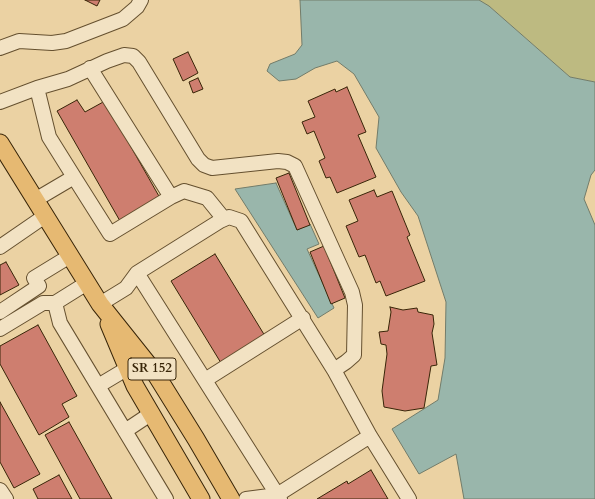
<!DOCTYPE html>
<style>
body{margin:0}
canvas{display:block;background:#ebd2a3}
</style>
<canvas width="595" height="499"></canvas>
<script>
const c = document.querySelector('canvas').getContext('2d');
c.lineJoin = 'round';
function fillPath(path, color) { c.fillStyle = color; c.fill(path, 'evenodd'); }
const shape = rows => new Path2D(rows.map(r => 'M' + r).join(''));
function strokePath(path, color, width, dash) { c.strokeStyle = color; c.lineWidth = width; c.lineCap = dash ? 'butt' : 'round'; c.setLineDash(dash || []); c.stroke(path); }
function drawText(font, color, halo, rows, align = 'center') {
  c.font = font + ' Cardo,serif'; c.lineWidth = 3; c.setLineDash([]); c.textBaseline = 'middle'; c.strokeStyle = halo; c.fillStyle = color; for (const [text, x, y, turn = 0] of rows) {
    c.save(); c.translate(x, y); c.rotate((+turn || 0) * Math.PI / 180); c.textAlign = isNaN(turn) ? turn : align; if (halo) c.strokeText(text, 0, 0); c.fillText(text, 0, 0); c.restore();
  }
}
const green = shape([
 [479,0,595,0,595,82,570,77,489,6]
]);
const water = shape([
 [300,0,479,0,489,6,570,77,595,82,595,170,591,175,584,199,595,225,595,499,464,499,456,454,419,474,392,429,438,400,445,358,446,302,418,216,401,192,376,148,379,117,354,74,337,61,315,68,296,79,279,81,267,71,270,64,295,54,302,45,300,0],
 [276,183,297,230,310,224,319,244,307,249,334,308,318,318,235,189,276,183]
]);
const building = shape([
 [85,0,100,0,97,6,85,0],
 [188,52,198,73,183,81,173,59,188,52],
 [198,78,203,89,193,93,189,82,198,78],
 [347,87,366,132,358,135,376,177,337,193,330,177,326,178,319,161,325,158,314,131,307,134,302,122,315,117,308,101,335,89,336,92,347,87],
 [77,100,85,112,105,101,160,198,120,221,57,111,77,100],
 [289,173,310,225,297,230,276,178,289,173],
 [374,190,377,197,392,191,410,235,407,237,425,281,386,296,380,281,376,283,365,255,359,257,346,226,358,221,349,200,374,190],
 [324,246,345,298,331,304,310,252,324,246],
 [215,254,265,336,221,363,171,281,215,254],
 [6,262,19,285,0,295,0,265,6,262],
 [390,307,403,310,417,308,418,312,433,315,434,324,432,333,437,365,431,366,424,408,405,411,384,407,382,391,387,354,386,345,381,344,379,332,388,331,391,312,390,307],
 [38,325,77,396,62,404,69,417,39,435,0,364,0,346,38,325],
 [0,402,40,474,14,488,0,462,0,402],
 [69,422,112,499,80,499,45,435,69,422],
 [371,470,388,499,317,499,347,481,348,484,371,470],
 [59,475,72,499,38,499,33,489,59,475]
]);
const minor = shape([
 [0,48,19,41,52,43,66,41,123,19,137,7,141,0],
 [90,68,171,197],
 [0,102,37,88,68,79,107,61,124,55,133,56,139,62,198,159,204,165,212,168,278,161,287,162,295,166,352,292,355,305,354,355,346,362,334,370],
 [74,177,110,234,171,197,184,191,207,198,224,219],
 [35,200,74,177,49,137,37,88],
 [0,247,45,216],
 [137,273,280,499],
 [87,283,55,303,60,323,166,499],
 [100,304,126,288,137,273,220,221,229,217,241,221,334,370,370,436,409,499],
 [0,312,39,286,34,278,70,256],
 [0,329,43,303,55,303],
 [205,380,303,318],
 [98,386,128,368],
 [125,431,152,413],
 [0,490,6,499],
 [246,499,277,495],
 [273,499,277,495,370,436]
]);
const major = shape([
 [0,143,100,304,155,373,196,439,231,499],
 [109,324,135,386,201,499]
]);
const shields = [
 [152,369,48]
];
const shieldNames = [
 ["SR 152",152,369]
];
fillPath(green, '#bdba81');
fillPath(water, '#99b6ab');
strokePath(water, '#727c6a', 1);
fillPath(building, '#ce7e6f');
strokePath(building, '#382508', 1);
strokePath(minor, '#65502f', 16);
strokePath(major, '#382508', 19);
strokePath(minor, '#f2e2c3', 14);
strokePath(major, '#e6b972', 17);
for (const [x, y, w] of shields) { const box = new Path2D(); box.roundRect(x - w / 2, y - 11, w, 22, 3); c.fillStyle = '#f2e2c3'; c.fill(box); strokePath(box, '#382508', 1); }
drawText('bold 13px', '#382508', null, shieldNames);
</script>
